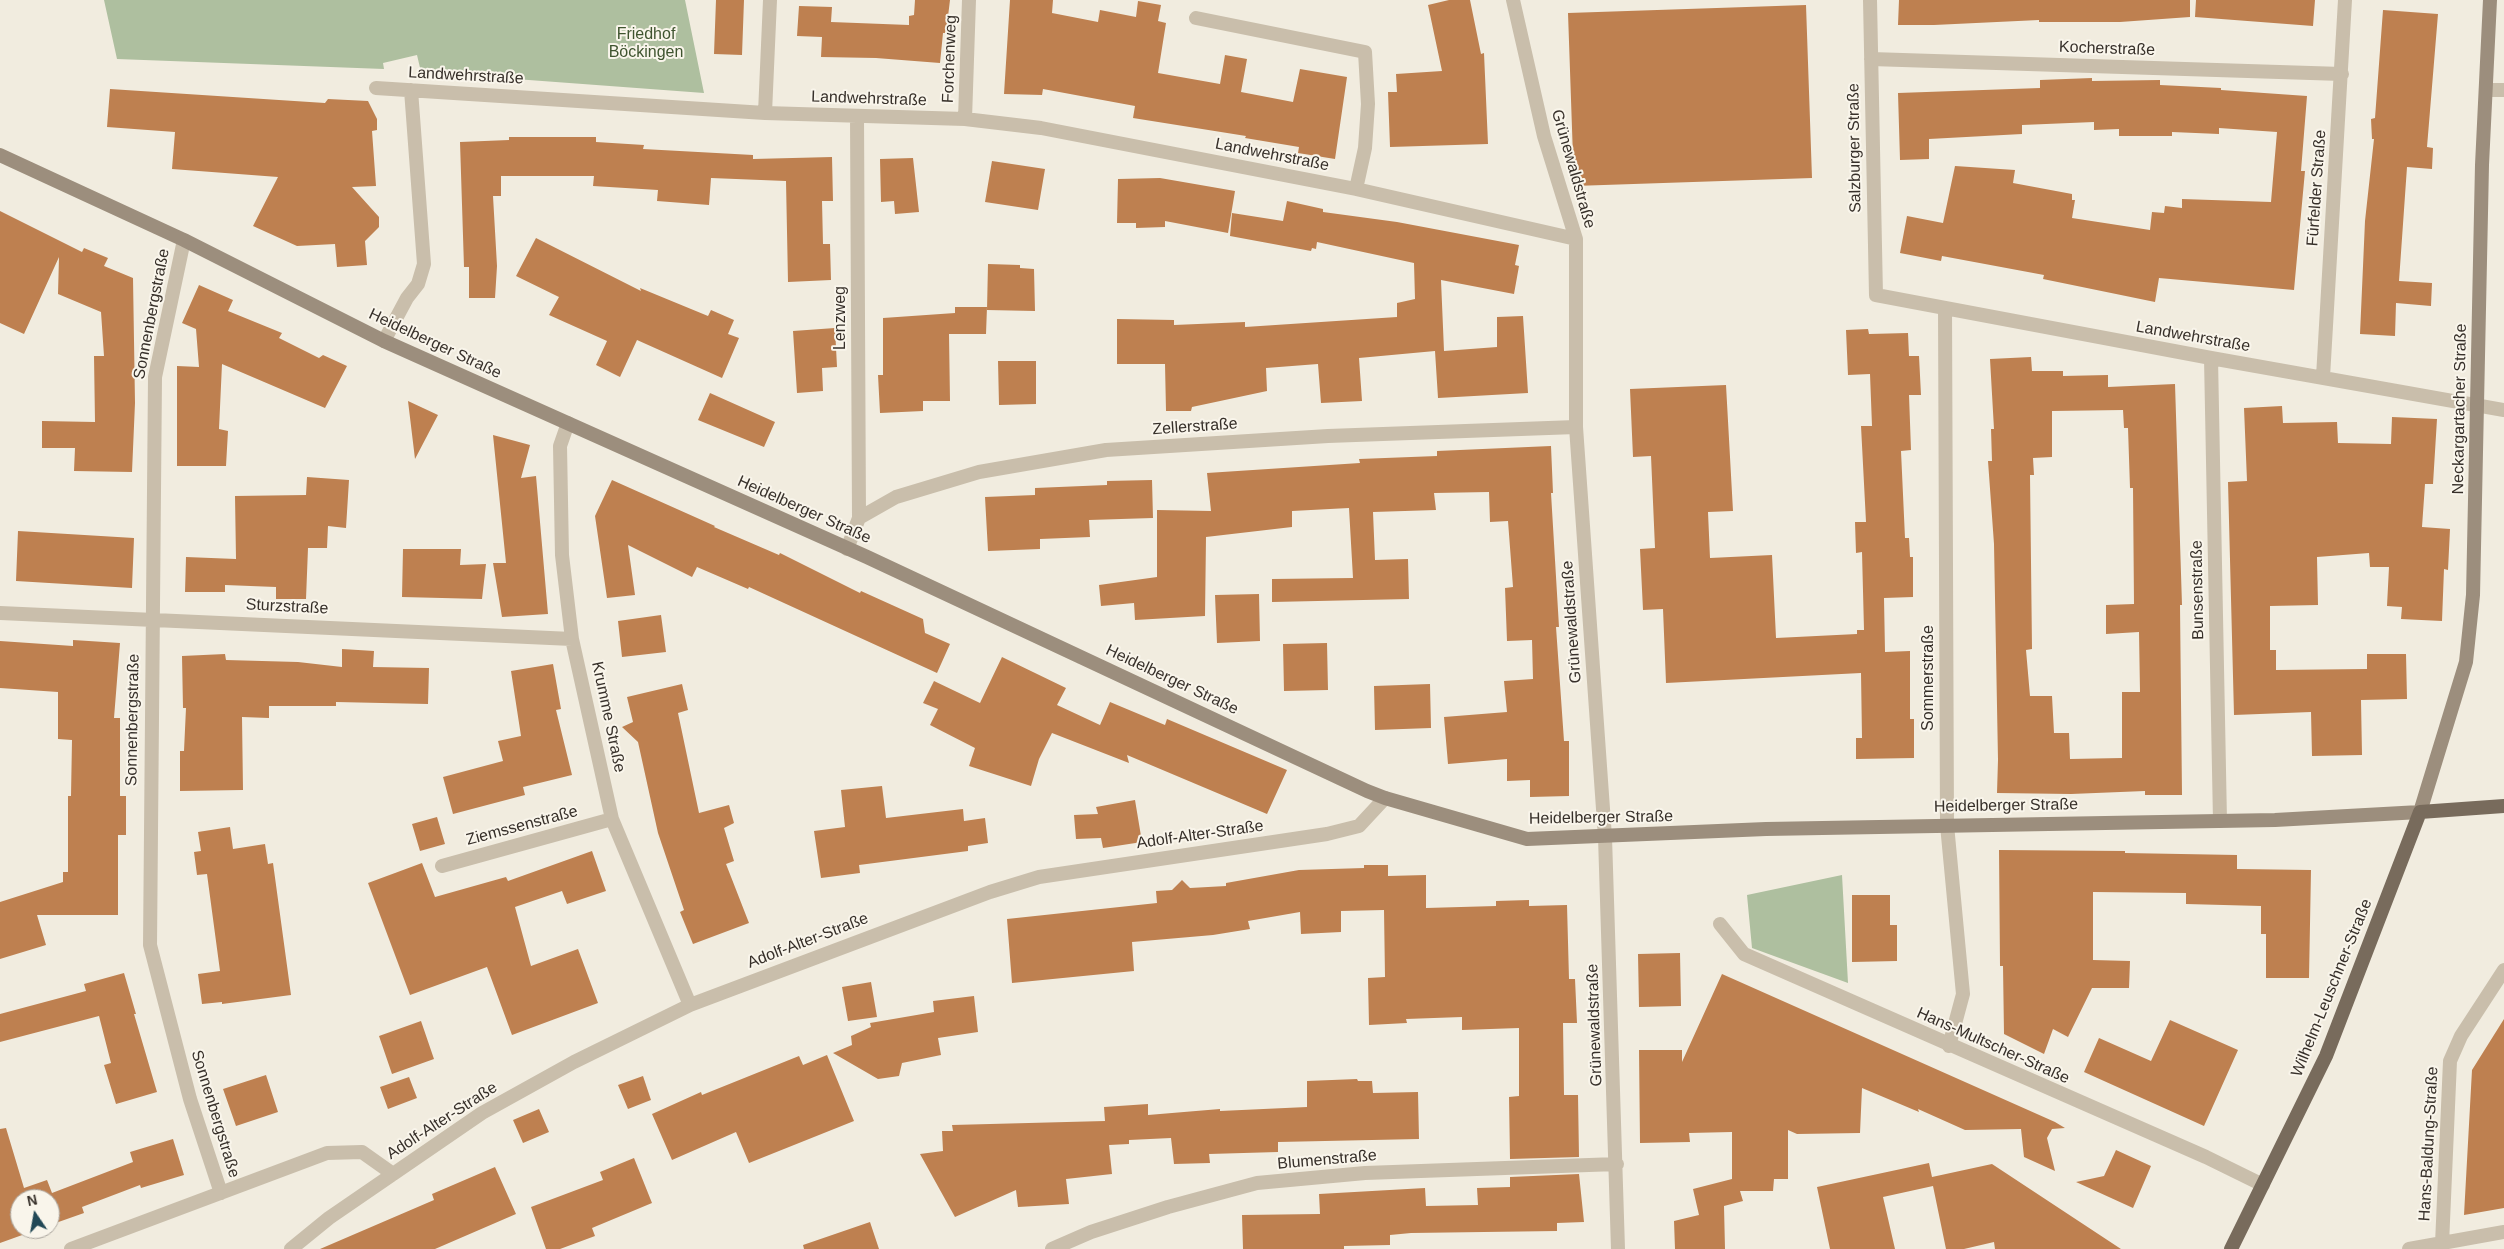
<!DOCTYPE html>
<meta charset="utf-8">
<style>
body{margin:0}
#map{position:relative;width:2504px;height:1249px;overflow:hidden;background:#f1ecdf;font-family:Helvetica,sans-serif}
canvas{display:block}
.north{position:absolute;left:10px;top:1189px;width:50px;height:50px;box-sizing:border-box;background:#f9f5eb;border:1px solid #aba69e;border-radius:50%;rotate:348deg;font-size:14px;font-weight:700;line-height:20px;text-align:center;color:#37302a}
.north::after{content:'';display:block;margin:auto;width:18px;height:22px;background:#224856;clip-path:polygon(50% 0,100% 100%,50% 72%,0 100%)}
</style>
<div id="map">
<canvas width="2504" height="1249"></canvas>
<div class="north">N</div>
</div>
<script>
const c = document.querySelector('canvas').getContext('2d');
c.lineJoin = 'round';
function fillPath(path, color) { c.fillStyle = color; c.fill(path, 'evenodd'); }
const shape = rows => new Path2D(rows.map(r => 'M' + r).join(''));
function strokePath(path, color, width, dash) { c.strokeStyle = color; c.lineWidth = width; c.lineCap = dash ? 'butt' : 'round'; c.setLineDash(dash || []); c.stroke(path); }
function drawText(font, color, halo, rows, align = 'center') {
  c.font = font + ' Helvetica,sans-serif'; c.lineWidth = 4; c.setLineDash([]); c.textBaseline = 'middle'; c.strokeStyle = halo; c.fillStyle = color; for (const [text, x, y, turn = 0] of rows) {
    c.save(); c.translate(x, y); c.rotate((+turn || 0) * Math.PI / 180); c.textAlign = isNaN(turn) ? turn : align; if (halo) c.strokeText(text, 0, 0); c.fillText(text, 0, 0); c.restore();
  }
}
const green = shape([
 [104,0,685,0,704,93,421,72,417,55,383,63,384,69,117,59],
 [1842,875,1848,983,1752,948,1747,895]
]);
const building = shape([
 [716,0,744,0,742,55,714,54],
 [915,0,950,0,946,33,943,33,940,63,876,58,821,57,822,37,797,36,799,6,832,7,831,22,909,25,909,16,914,15],
 [1010,0,1053,0,1052,13,1098,22,1100,10,1136,17,1138,1,1161,5,1158,21,1166,23,1158,73,1220,84,1225,55,1247,59,1241,92,1293,102,1300,69,1347,77,1335,159,1298,153,1299,147,1245,138,1246,136,1133,118,1135,106,1043,89,1042,95,1004,94],
 [1449,0,1470,0,1481,54,1484,53,1488,144,1390,147,1388,92,1397,92,1396,74,1442,71,1428,5],
 [1899,0,2190,0,2190,17,2120,22,2039,22,2039,20,1934,25,1898,25],
 [2196,0,2315,0,2313,26,2195,17],
 [1806,5,1812,178,1574,186,1568,13],
 [2383,10,2438,14,2427,147,2433,148,2432,169,2407,167,2399,281,2432,283,2431,306,2396,303,2395,336,2360,334,2365,221,2374,139,2372,139,2371,119,2375,118],
 [2092,78,2092,81,2160,80,2160,85,2221,88,2221,90,2307,96,2301,171,2305,171,2294,290,2159,278,2155,302,2043,279,2044,275,1942,256,1941,261,1900,253,1907,216,1943,223,1955,166,2015,170,2013,183,2072,194,2072,200,2075,200,2072,218,2150,230,2152,212,2164,213,2165,206,2182,208,2182,199,2271,202,2277,132,2219,128,2219,134,2172,132,2172,136,2119,136,2119,129,2094,130,2094,122,2022,125,2022,134,1929,139,1929,159,1900,160,1898,93,2040,88,2040,80],
 [110,89,325,103,328,99,368,101,377,119,377,130,372,131,376,186,352,187,379,217,379,227,365,241,367,265,337,267,335,244,297,246,253,226,278,177,172,169,175,132,107,127],
 [509,137,596,137,596,142,644,145,643,149,753,155,753,159,832,157,833,201,822,201,823,244,830,244,831,280,788,282,786,181,711,178,709,205,657,201,658,190,593,186,594,176,501,176,501,196,493,196,497,266,495,298,469,298,469,267,464,267,460,142,509,140],
 [913,158,919,212,895,214,894,201,881,202,880,159],
 [992,161,1045,169,1038,210,985,202],
 [1160,178,1235,191,1228,233,1165,221,1165,227,1136,228,1136,223,1117,223,1118,179],
 [1287,201,1323,209,1323,212,1397,222,1519,245,1515,265,1519,266,1514,294,1441,280,1444,351,1497,347,1497,317,1523,316,1528,393,1438,398,1435,351,1359,358,1362,401,1321,403,1318,364,1266,368,1267,391,1192,407,1191,411,1166,411,1165,364,1117,364,1117,319,1174,320,1174,325,1245,322,1245,327,1397,317,1397,303,1415,299,1414,263,1317,242,1316,249,1312,248,1311,251,1230,236,1232,213,1283,221],
 [0,211,82,252,84,248,108,258,104,266,133,278,135,403,132,472,74,471,75,448,42,448,42,421,95,422,94,356,104,356,101,312,58,294,59,257,24,334,0,323],
 [536,238,641,291,640,288,708,316,711,310,734,320,728,334,739,338,722,378,637,340,620,377,596,365,607,341,549,315,559,297,516,276],
 [988,264,1020,265,1020,268,1034,269,1035,311,987,310],
 [199,285,233,300,228,311,282,333,279,338,319,358,323,355,347,366,325,408,222,364,219,429,228,431,226,466,177,466,177,366,199,367,196,329,182,323],
 [955,307,987,307,986,334,949,334,950,401,923,401,923,411,880,413,878,375,883,375,883,318,955,313],
 [835,328,837,367,822,368,823,391,797,393,793,331],
 [1868,329,1869,334,1908,333,1909,356,1919,356,1921,395,1909,395,1911,450,1901,451,1905,538,1909,538,1910,557,1913,557,1913,597,1884,598,1885,652,1910,651,1910,719,1914,719,1914,758,1856,759,1856,738,1862,738,1861,673,1666,683,1663,609,1643,610,1640,549,1655,548,1651,456,1633,457,1630,389,1726,385,1733,511,1708,512,1710,558,1772,555,1776,638,1857,634,1857,630,1864,630,1862,552,1856,553,1855,522,1866,522,1861,426,1872,426,1870,374,1848,375,1846,330],
 [2031,357,2032,371,2063,371,2063,376,2108,375,2108,387,2175,384,2182,605,2180,605,2182,795,2145,795,2145,791,2071,794,1997,793,1998,760,1994,544,1988,461,1992,461,1991,429,1994,429,1990,359],
 [2123,410,2124,428,2128,428,2130,488,2133,488,2134,604,2106,605,2106,634,2139,632,2140,692,2122,692,2122,758,2070,759,2069,733,2054,733,2052,696,2030,696,2026,650,2032,649,2030,475,2034,475,2033,458,2052,457,2052,411],
 [998,361,1036,361,1036,404,999,405],
 [710,393,775,422,764,447,698,420],
 [408,401,438,415,415,459],
 [2282,406,2283,423,2337,422,2338,443,2391,444,2392,417,2437,419,2433,484,2425,484,2422,527,2450,529,2448,570,2444,569,2442,621,2401,619,2402,607,2387,606,2389,567,2370,567,2369,553,2317,557,2318,605,2270,606,2270,650,2276,650,2276,670,2367,669,2367,654,2406,654,2407,699,2361,700,2362,755,2312,756,2311,712,2234,715,2228,482,2247,481,2244,408],
 [493,435,530,445,521,478,536,476,548,614,502,617,493,563,506,563],
 [1551,446,1553,493,1551,493,1559,627,1556,627,1564,741,1569,741,1569,796,1530,797,1530,780,1507,781,1507,759,1448,764,1444,717,1507,712,1504,681,1533,679,1532,640,1507,641,1505,588,1513,587,1508,521,1490,522,1489,492,1434,493,1436,510,1373,512,1375,560,1408,559,1409,599,1272,602,1272,579,1353,578,1349,508,1292,511,1292,527,1206,537,1205,616,1135,620,1134,603,1101,606,1099,585,1157,577,1157,510,1211,511,1207,473,1360,463,1359,459,1437,456,1437,451],
 [307,477,349,480,346,528,328,526,327,548,308,548,306,599,276,599,276,587,225,585,225,592,185,592,186,557,236,559,235,496,306,495],
 [612,480,715,526,714,527,779,555,780,553,860,593,861,591,923,619,925,633,950,644,937,673,749,587,748,589,697,567,692,577,628,545,635,595,607,598,595,516],
 [1152,480,1153,518,1089,520,1090,537,1040,539,1040,549,988,551,985,497,1035,495,1035,488,1107,485,1107,481],
 [18,531,134,538,132,588,16,581],
 [403,549,461,549,460,565,486,564,482,599,402,597],
 [1259,594,1260,641,1217,643,1215,595],
 [661,615,666,652,622,657,618,621],
 [73,640,120,643,114,718,120,718,120,796,126,796,126,835,118,835,118,915,37,915,46,945,0,959,0,902,63,882,63,872,68,872,68,796,71,796,72,740,58,739,58,692,0,688,0,641,73,646],
 [1327,643,1328,690,1284,691,1283,644],
 [342,649,374,651,373,667,429,668,428,704,336,702,336,706,269,706,269,718,242,717,243,790,180,791,180,751,184,751,186,708,183,708,182,656,225,654,226,660,298,662,342,667],
 [1002,657,1066,688,1057,705,1100,725,1110,702,1165,725,1167,719,1287,770,1267,814,1127,755,1129,763,1052,733,1039,759,1031,786,969,766,975,748,930,725,938,709,923,703,934,681,980,703],
 [553,664,561,709,556,710,572,775,523,787,525,795,453,814,443,777,503,761,498,741,521,736,511,671],
 [682,684,688,710,678,713,699,813,729,805,734,823,724,828,734,861,726,864,749,923,693,944,680,912,684,910,658,833,638,742,622,727,633,722,627,697],
 [1430,684,1431,728,1375,730,1374,686],
 [882,786,886,818,963,809,964,821,985,818,988,843,968,846,968,851,859,865,860,873,821,878,814,831,845,827,841,790],
 [1135,800,1142,842,1103,848,1101,838,1076,839,1074,815,1098,814,1096,807],
 [437,817,445,844,420,851,412,824],
 [230,827,233,849,265,844,268,864,273,863,291,995,222,1004,222,1002,202,1004,198,974,220,971,207,874,197,875,194,852,201,851,198,832],
 [1999,850,2125,851,2125,853,2237,855,2237,869,2311,870,2309,978,2266,978,2266,934,2261,934,2261,906,2186,904,2186,893,2093,892,2093,960,2130,961,2129,988,2092,988,2068,1037,2053,1029,2044,1054,2004,1034,2003,966,2000,966],
 [592,851,606,891,567,904,562,891,515,907,531,966,578,949,598,1003,512,1035,487,967,410,995,368,883,422,863,435,897,506,877,508,881],
 [1364,865,1388,865,1388,876,1426,875,1426,908,1496,906,1496,901,1529,900,1529,906,1567,905,1569,979,1575,979,1577,1023,1563,1023,1564,1095,1578,1095,1579,1157,1510,1159,1509,1097,1519,1096,1519,1028,1462,1030,1462,1017,1406,1019,1407,1023,1369,1025,1368,978,1385,977,1384,910,1341,911,1341,932,1301,934,1300,912,1248,921,1250,929,1213,935,1132,942,1134,971,1012,983,1007,919,1157,903,1156,891,1172,890,1182,880,1190,888,1226,886,1226,883,1299,870,1364,868],
 [1852,895,1890,895,1890,925,1897,925,1897,961,1852,962],
 [1680,953,1681,1006,1639,1007,1638,954],
 [124,973,136,1014,134,1014,157,1092,116,1104,104,1065,111,1063,99,1016,0,1042,0,1014,86,991,84,984],
 [1722,974,2055,1122,2065,1128,2052,1129,2047,1138,2055,1171,2024,1157,2021,1129,1965,1130,1918,1109,1919,1112,1862,1088,1860,1133,1797,1134,1788,1130,1788,1179,1774,1179,1773,1191,1740,1191,1743,1201,1724,1206,1725,1249,1675,1249,1674,1221,1699,1215,1693,1189,1732,1179,1732,1132,1689,1133,1690,1142,1640,1143,1639,1050,1682,1050,1682,1062],
 [871,982,877,1017,848,1021,842,987],
 [974,996,978,1032,938,1038,941,1055,902,1063,899,1076,878,1079,833,1053,852,1045,851,1036,871,1027,870,1023,934,1012,933,1001],
 [2504,1019,2504,1208,2464,1215,2472,1070],
 [2170,1020,2238,1050,2204,1126,2084,1072,2099,1038,2151,1061],
 [421,1021,434,1059,392,1074,379,1036],
 [827,1055,854,1121,749,1163,736,1132,672,1160,652,1114,701,1092,702,1095,799,1056,803,1065],
 [266,1075,278,1112,236,1126,223,1089],
 [643,1076,651,1100,628,1109,618,1085],
 [409,1077,417,1098,388,1109,380,1087],
 [1357,1079,1358,1081,1372,1081,1373,1093,1418,1092,1419,1139,1278,1142,1278,1152,1209,1154,1210,1163,1174,1164,1171,1138,1129,1140,1129,1144,1109,1145,1112,1174,1066,1179,1069,1204,1018,1207,1016,1190,955,1217,920,1154,943,1151,942,1131,953,1131,952,1125,1105,1121,1104,1107,1148,1104,1148,1115,1220,1109,1220,1111,1307,1107,1307,1081],
 [539,1109,549,1132,523,1143,513,1120],
 [6,1128,24,1188,47,1180,52,1193,133,1162,130,1152,173,1139,184,1175,141,1188,140,1185,82,1207,84,1213,50,1225,50,1199,20,1199,20,1229,39,1229,0,1243,0,1129],
 [2116,1150,2151,1166,2133,1208,2076,1182,2104,1176],
 [634,1158,652,1203,592,1228,595,1236,560,1249,546,1249,531,1207,603,1180,600,1172],
 [1929,1163,1932,1177,1992,1164,2121,1249,1995,1249,1994,1242,1964,1249,1946,1249,1933,1186,1883,1197,1895,1249,1830,1249,1817,1187],
 [495,1167,516,1214,435,1249,320,1249,434,1200,432,1194],
 [1579,1174,1584,1222,1557,1223,1557,1231,1411,1233,1390,1235,1390,1245,1344,1246,1344,1249,1243,1249,1242,1215,1320,1214,1319,1194,1425,1188,1426,1206,1478,1205,1477,1188,1510,1187,1510,1177],
 [870,1222,879,1249,804,1249,803,1245]
]);
const minor = shape([
 [1513,0,1544,136,1576,239,1576,427,1605,837,1618,1249],
 [1870,0,1876,295,2211,358,2504,410],
 [1196,18,1365,52,1368,104,1365,148,1356,189],
 [1871,59,2342,74],
 [376,88,765,113,965,119,1041,128,1356,189,1576,239],
 [2486,90,2504,90],
 [765,113,770,0],
 [857,116,859,518],
 [965,119,969,0],
 [184,240,155,377,150,945,190,1099,221,1193],
 [1945,308,1947,825,1963,994,1949,1046],
 [384,341,407,298,418,284,424,264,411,90],
 [2211,358,2220,821],
 [2323,377,2345,0],
 [568,423,560,446,562,555,572,639,612,819,690,1005],
 [847,549,859,518,896,497,979,472,1106,450,1328,436,1576,427],
 [0,613,572,639],
 [442,866,612,819],
 [1720,924,1744,954,2206,1157,2263,1185],
 [2442,1244,2450,1061,2461,1036,2504,970],
 [71,1249,327,1153,362,1152,393,1174],
 [291,1249,329,1218,482,1113,574,1062,690,1005,990,892,1039,877,1327,834,1359,826,1385,798],
 [1052,1249,1091,1232,1168,1207,1257,1183,1365,1173,1617,1164],
 [2409,1249,2504,1232]
]);
const secondary = shape([
 [0,155,184,240,384,341,867,557,1367,791,1385,798,1527,839,1766,829,2275,820,2420,812,2466,662,2473,595,2482,165,2490,0]
]);
const primary = shape([
 [2231,1249,2326,1056,2420,812,2504,806]
]);
const parkNames = [
 ["Friedhof",646,35],
 ["Böckingen",646,53]
];
const streetNames = [
 ["Kocherstraße",2107,49,2],
 ["Forchenweg",950,59,-88],
 ["Landwehrstraße",466,76,3],
 ["Landwehrstraße",869,99,2],
 ["Salzburger Straße",1855,148,-91],
 ["Landwehrstraße",1272,155,11],
 ["Grünewaldstraße",1573,169,74],
 ["Fürfelder Straße",2317,188,-86],
 ["Sonnenbergstraße",152,314,-79],
 ["Lenzweg",841,318,-90],
 ["Landwehrstraße",2193,337,10],
 ["Heidelberger Straße",435,344,25],
 ["Neckargartacher Straße",2460,409,-89],
 ["Zellerstraße",1195,427,-4],
 ["Heidelberger Straße",804,510,24],
 ["Bunsenstraße",2198,590,-91],
 ["Sturzstraße",287,607,3],
 ["Grünewaldstraße",1572,622,-94],
 ["Sommerstraße",1929,678,-90],
 ["Heidelberger Straße",1172,680,25],
 ["Krumme Straße",608,717,78],
 ["Sonnenbergstraße",133,720,-89],
 ["Heidelberger Straße",2006,806,-1],
 ["Heidelberger Straße",1601,818,-1],
 ["Ziemssenstraße",522,826,-15],
 ["Adolf-Alter-Straße",1200,835,-8],
 ["Adolf-Alter-Straße",808,941,-21],
 ["Wilhelm-Leuschner-Straße",2332,988,-68],
 ["Grünewaldstraße",1595,1025,-92],
 ["Hans-Multscher-Straße",1993,1046,24],
 ["Sonnenbergstraße",215,1114,73],
 ["Adolf-Alter-Straße",442,1121,-33],
 ["Hans-Baldung-Straße",2429,1144,-87],
 ["Blumenstraße",1327,1160,-5]
];
fillPath(green, '#aebf9f');
fillPath(building, '#be8050');
strokePath(minor, '#c9beab', 14);
strokePath(secondary, '#9c8e7d', 14);
strokePath(primary, '#786b5c', 14);
drawText('16px', '#3f542f', '#f9f5eb', parkNames);
drawText('16px', '#37302a', '#f9f5eb', streetNames);
</script>
